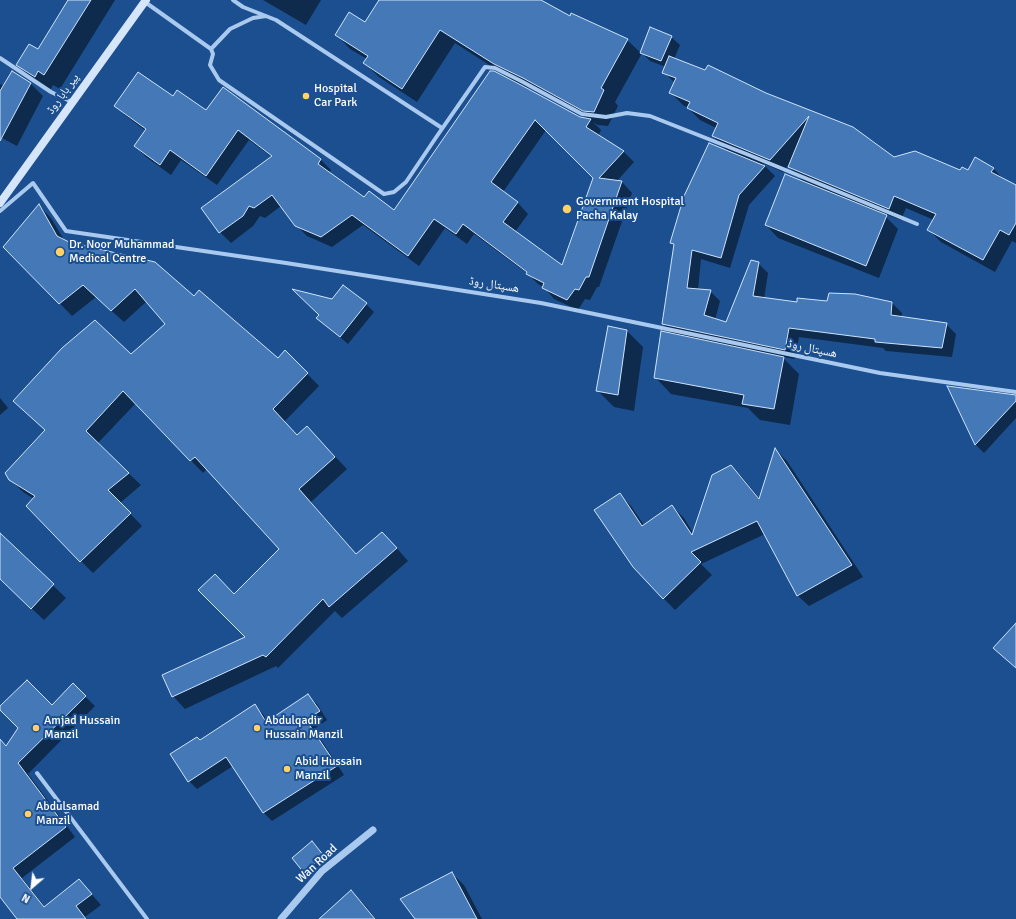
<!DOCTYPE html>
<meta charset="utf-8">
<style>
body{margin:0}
#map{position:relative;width:1016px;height:919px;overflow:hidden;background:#1b4f8f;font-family:Signika,sans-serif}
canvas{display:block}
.north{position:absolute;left:12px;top:867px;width:40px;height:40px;-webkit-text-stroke:3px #1b4f8f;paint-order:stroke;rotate:208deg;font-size:11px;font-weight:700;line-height:16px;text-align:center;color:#fff}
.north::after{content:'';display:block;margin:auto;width:14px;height:18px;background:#fff;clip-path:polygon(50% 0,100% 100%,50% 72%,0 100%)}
</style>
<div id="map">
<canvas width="1016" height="919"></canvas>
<div class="north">N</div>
</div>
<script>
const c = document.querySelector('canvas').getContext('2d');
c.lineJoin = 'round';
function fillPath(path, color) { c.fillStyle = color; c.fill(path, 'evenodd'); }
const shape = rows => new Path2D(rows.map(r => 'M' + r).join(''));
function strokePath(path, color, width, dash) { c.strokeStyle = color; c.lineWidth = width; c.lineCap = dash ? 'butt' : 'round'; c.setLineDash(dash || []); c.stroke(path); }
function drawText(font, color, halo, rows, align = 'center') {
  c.font = font + ' Signika,"Noto Naskh Arabic",sans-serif'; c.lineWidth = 4; c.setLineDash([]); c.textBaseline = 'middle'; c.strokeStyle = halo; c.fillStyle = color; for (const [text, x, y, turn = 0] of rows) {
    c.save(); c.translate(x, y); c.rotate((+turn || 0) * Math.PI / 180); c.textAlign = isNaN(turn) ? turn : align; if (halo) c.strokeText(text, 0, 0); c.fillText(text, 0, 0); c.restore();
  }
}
const shadow = shape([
 [70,0,115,0,60,89,53,85,50,91,32,79,17,64,38,50],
 [263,0,321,0,306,25],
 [380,0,539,0,570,17,627,40,641,53,671,37,680,45,674,59,766,94,893,158,960,172,993,168,1005,181,1016,186,1016,243,1012,241,995,272,941,242,929,230,934,220,906,208,901,220,882,213,898,229,879,278,778,238,766,225,805,183,789,167,790,163,783,172,762,163,775,176,749,205,730,268,701,259,698,290,710,291,720,301,715,320,726,324,758,263,768,273,764,299,798,303,892,303,902,313,901,318,946,324,956,334,952,357,886,351,883,348,799,337,795,359,782,357,799,374,790,425,760,420,748,408,671,394,655,377,674,335,663,324,675,246,671,243,728,152,713,136,716,128,700,120,688,108,683,105,671,93,675,83,664,72,666,67,650,61,642,53,615,102,618,106,608,126,598,125,593,122,601,130,598,136,623,151,634,162,616,182,622,182,632,193,599,287,597,287,590,300,585,299,578,310,554,299,544,287,538,284,527,273,474,234,467,244,445,228,419,266,363,225,332,247,307,236,296,225,281,206,265,218,260,216,253,226,231,243,220,232,272,157,249,140,217,185,181,160,171,175,146,157,135,146,146,131,126,116,115,106,173,98,206,112,223,89,321,160,331,170,329,173,364,199,394,211,511,79,455,43,417,102,379,77,364,63,367,59,350,49,336,34,365,24],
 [518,83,538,92,588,119,580,118,518,84],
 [546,130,594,178,562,267,515,232,528,214,518,203,503,192],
 [13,72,31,84,43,96,17,146,0,137,0,84,4,86],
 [39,206,51,218,64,240,194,298,278,359,285,351,319,386,284,422,297,436,307,427,347,469,311,502,357,555,394,545,408,561,342,618,335,611,278,668,276,666,185,709,173,696,247,637,234,595,280,549,207,469,203,473,136,403,97,444,141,485,120,503,142,526,93,573,81,561,34,499,23,492,10,479,46,431,167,324,147,301,124,322,96,297,72,316,5,247],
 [332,300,366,304,374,312,348,344,318,318],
 [627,331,643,347,634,411,614,407,597,390],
 [949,387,1016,396,1016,418,984,453,976,445],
 [0,398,8,408,0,415],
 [776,450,787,461,863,577,809,606,797,595,765,534,701,564,712,575,675,610,633,567,619,494,631,506,644,525,672,506,684,518,693,533,731,466,742,477,760,499],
 [0,534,66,598,44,620,0,579],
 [73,685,95,706,28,774,75,837,22,878,45,907,79,880,101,905,85,917,87,919,19,919,0,896,0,756,19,728,0,708,52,706],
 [308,696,317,704,327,720,314,729,344,775,272,821,264,813,233,766,197,789,189,781,201,741,255,706,263,714,268,722],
 [316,846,327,860,308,876,304,872],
 [451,873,464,885,482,919,417,919],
 [351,891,364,904,376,919,320,919]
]);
const building = shape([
 [68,0,91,0,44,75,38,71,35,77,16,65,29,44,38,49,68,0],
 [379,0,541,0,570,16,571,13,628,39,601,88,604,90,594,112,583,111,523,78,494,64,440,30,402,89,363,63,368,56,335,35,349,12,365,22,379,0],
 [650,27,672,36,661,61,640,53,650,27],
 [669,56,705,70,708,65,766,93,853,127,894,157,915,151,960,170,962,167,968,170,975,157,994,168,991,172,1016,185,1016,223,1009,235,1000,230,983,260,927,230,936,214,894,196,889,209,788,167,809,116,770,160,712,136,718,123,687,108,690,102,669,93,676,78,662,73,669,56],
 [12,71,31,83,0,141,0,91,12,71],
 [490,71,494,71,519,84,580,117,591,119,586,127,624,151,599,178,622,181,589,277,586,277,579,290,575,289,567,300,542,288,544,283,526,274,527,272,463,224,456,234,434,219,408,256,352,215,321,237,295,226,272,195,254,208,249,206,243,216,219,233,201,208,272,156,238,130,206,176,170,150,160,165,134,146,146,129,114,106,138,72,173,96,177,90,206,110,223,87,321,159,318,164,364,197,369,191,394,210,490,71],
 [535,120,593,178,562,265,503,222,518,202,491,182,535,120],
 [709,143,765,166,739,195,721,258,692,250,687,288,711,290,704,315,726,322,751,260,759,262,753,296,797,302,797,298,827,301,829,293,855,294,892,302,891,315,947,323,942,348,875,342,875,339,789,328,785,350,662,324,674,244,670,243,684,196,709,143],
 [785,174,887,215,866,266,765,225,785,174],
 [39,204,57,236,69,242,155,262,194,296,199,290,278,358,285,350,308,373,273,409,297,435,307,426,335,457,299,489,356,554,382,532,397,548,329,607,323,599,266,657,263,655,172,697,162,675,245,637,198,590,215,574,234,594,279,549,195,457,190,461,123,391,86,431,129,473,108,490,131,513,80,562,26,506,35,496,9,480,5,473,45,430,13,401,62,348,95,320,131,354,165,324,135,289,111,311,83,285,59,304,3,247,39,204],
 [343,285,367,303,340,337,316,318,319,315,292,289,332,299,343,285],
 [608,326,627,330,618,395,596,391,608,326],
 [661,331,784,357,774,409,742,404,744,395,654,378,661,331],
 [947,386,1016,395,1016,401,975,445,947,386],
 [775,448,852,565,797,596,757,521,691,552,701,562,663,599,633,567,594,510,620,493,642,526,672,505,692,535,712,475,731,465,759,499,775,448],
 [0,533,54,584,31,609,0,579,0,533],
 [1016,623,1016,668,993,648,1016,623],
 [27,680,52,705,73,683,86,696,18,763,66,827,13,868,44,907,79,879,92,894,76,906,86,919,17,919,0,897,0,739,6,746,18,728,0,710,0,706,27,680],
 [308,694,320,711,306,720,337,766,263,813,226,757,188,782,170,754,197,737,200,740,255,704,266,722,308,694],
 [312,841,324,856,304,873,292,858,312,841],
 [452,872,477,919,415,919,400,899,452,872],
 [351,890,375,919,319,919,351,890]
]);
const minor = shape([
 [233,0,243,7,276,20,442,128],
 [145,2,211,49,213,54,210,65,219,80,384,194,394,192,406,182,437,136,485,67,495,68,521,81,582,114,606,117,627,113,650,116,749,155,917,224],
 [211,49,230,29,253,18,266,16],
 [0,58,51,92,72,102],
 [0,211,33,183,66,231,286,263,541,303,880,373,1016,392],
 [37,773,147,919]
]);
const tertiary = shape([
 [281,919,322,871,373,830]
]);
const secondary = shape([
 [0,203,146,0]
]);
const markers = [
 [306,96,4,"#ffd166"],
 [567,209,5,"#ffd166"],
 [60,252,5,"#ffd166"],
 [36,728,4,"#ffd166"],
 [257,728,4,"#ffd166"],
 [287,769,4,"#ffd166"],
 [28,814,4,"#ffd166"]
];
const poiNames = [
 ["Hospital",314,89],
 ["Car Park",314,103],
 ["Government Hospital",576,202],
 ["Pacha Kalay",576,216],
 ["Dr. Noor Muhammad",69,245],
 ["Medical Centre",69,259],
 ["Amjad Hussain",44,721],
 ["Manzil",44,735],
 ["Abdulqadir",265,721],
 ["Hussain Manzil",265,735],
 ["Abid Hussain",295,762],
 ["Manzil",295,776],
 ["Abdulsamad",36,807],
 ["Manzil",36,821]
];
const streetNames = [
 ["پیر بابا روڈ",63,94,-54],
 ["ھسپتال روڈ",494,285,9],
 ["ھسپتال روڈ",812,349,12],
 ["Wan Road",317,864,-43]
];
fillPath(shadow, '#0007');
fillPath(building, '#4478b7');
strokePath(building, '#cfe3fa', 1);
strokePath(minor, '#a9c9ee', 4);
strokePath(tertiary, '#a9c9ee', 7);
strokePath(secondary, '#d6e6fa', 8);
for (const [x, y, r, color] of markers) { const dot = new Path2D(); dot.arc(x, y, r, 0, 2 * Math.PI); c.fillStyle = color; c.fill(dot); strokePath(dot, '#1b4f8f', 1.5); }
drawText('12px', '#fff', '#1b4f8f', poiNames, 'left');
drawText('12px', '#fff', '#1b4f8f', streetNames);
</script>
